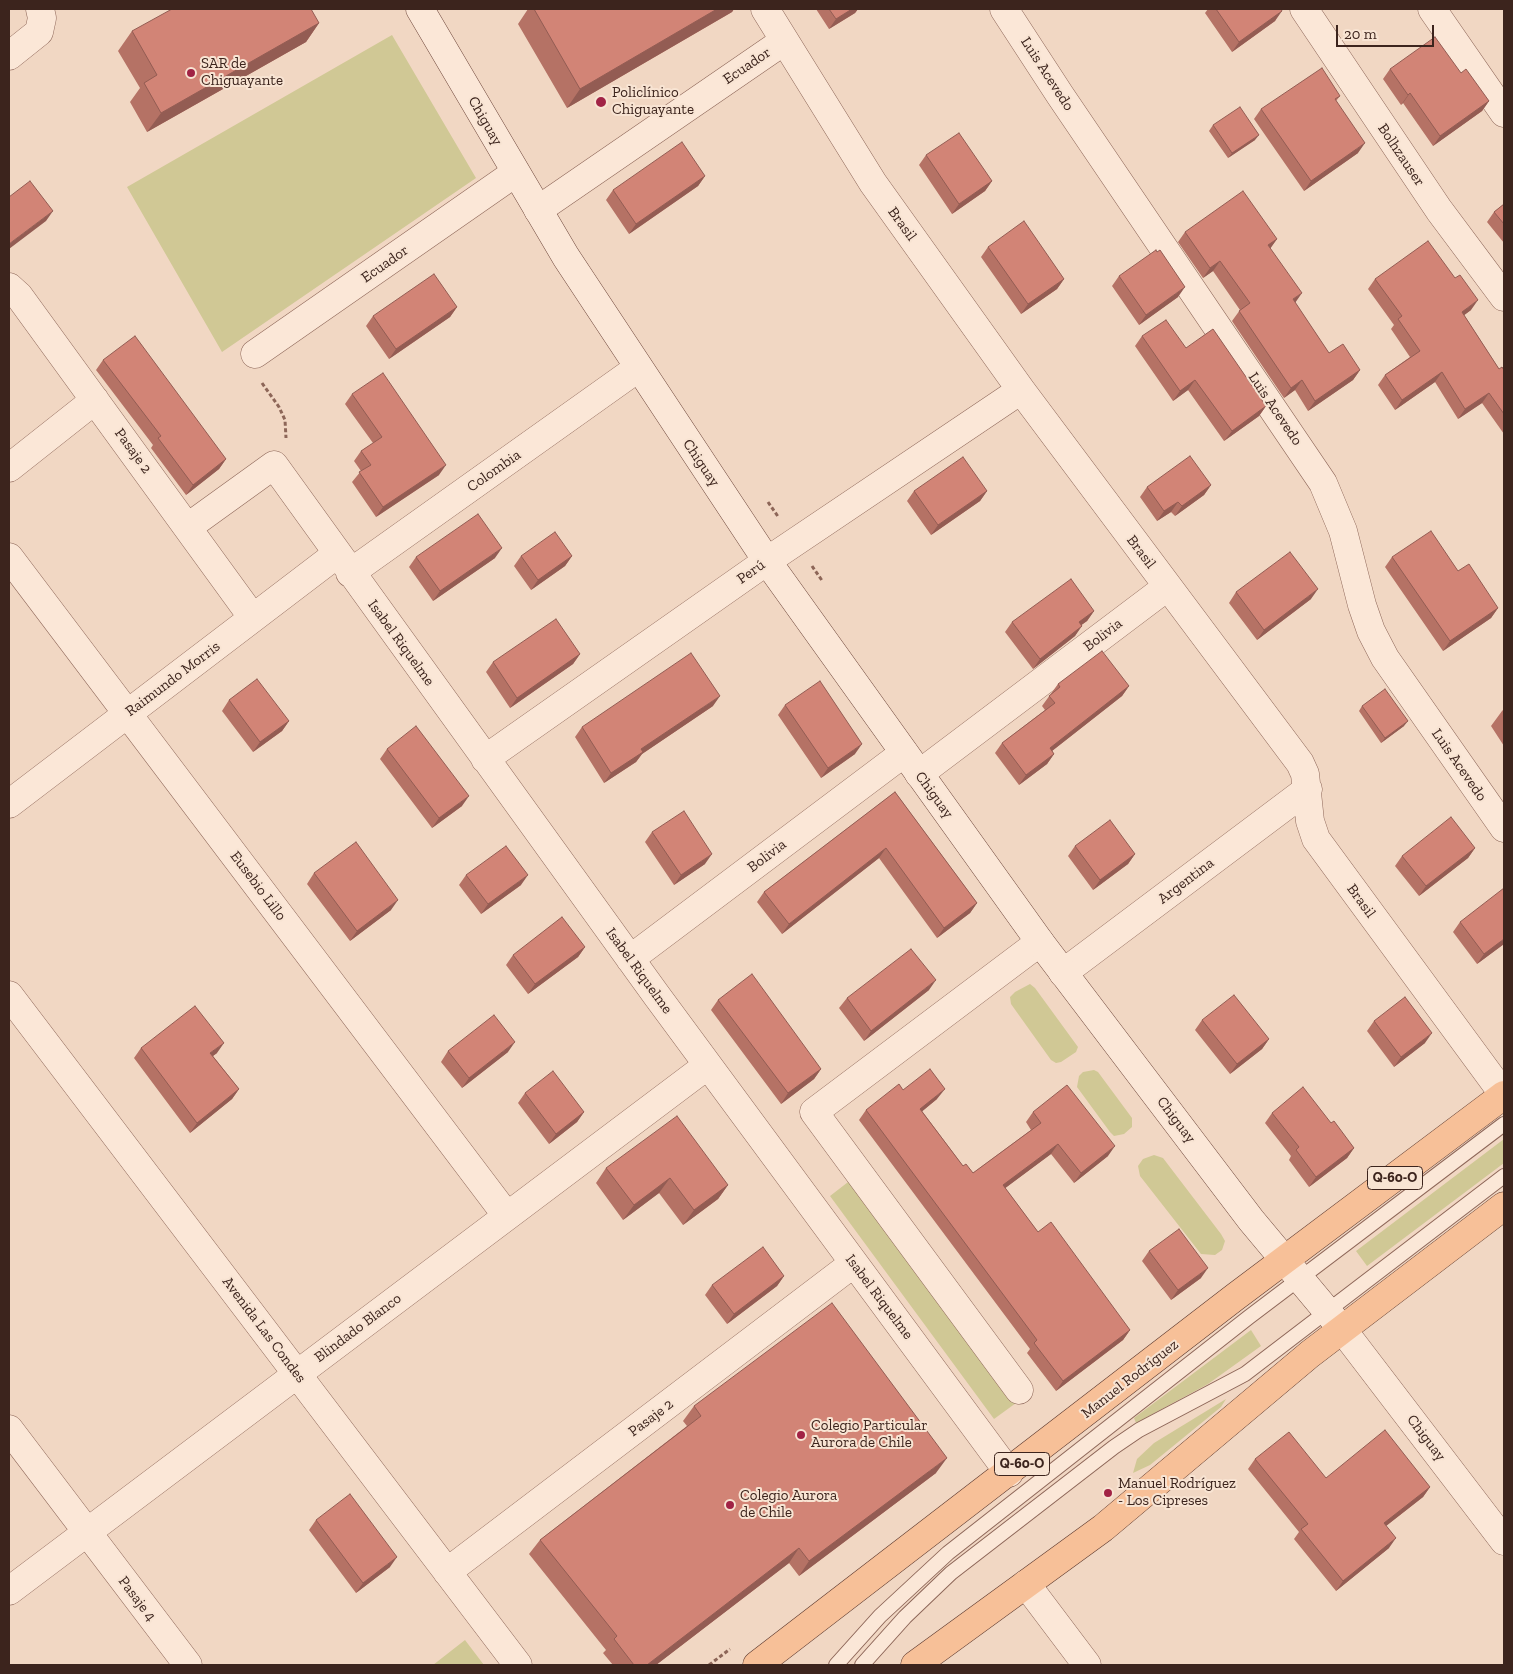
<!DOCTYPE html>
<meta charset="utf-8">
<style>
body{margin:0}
#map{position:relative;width:1513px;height:1674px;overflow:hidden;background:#f1d7c3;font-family:"Zilla Slab",serif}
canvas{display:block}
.frame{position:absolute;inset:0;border:10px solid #3c241d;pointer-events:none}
.scale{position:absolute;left:1336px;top:25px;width:98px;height:22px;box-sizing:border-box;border:2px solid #3c241d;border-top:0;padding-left:6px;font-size:15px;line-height:18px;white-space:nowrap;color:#3c241d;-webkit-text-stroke:4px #f8e4d3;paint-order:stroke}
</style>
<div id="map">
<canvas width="1513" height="1674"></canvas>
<div class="frame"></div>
<div class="scale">20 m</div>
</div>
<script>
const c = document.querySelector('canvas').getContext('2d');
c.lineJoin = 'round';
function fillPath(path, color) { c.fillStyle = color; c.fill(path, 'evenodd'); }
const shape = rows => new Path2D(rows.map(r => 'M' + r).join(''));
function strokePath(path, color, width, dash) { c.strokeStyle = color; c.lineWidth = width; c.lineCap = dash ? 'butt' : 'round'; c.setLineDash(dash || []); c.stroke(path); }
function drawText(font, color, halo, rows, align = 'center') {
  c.font = font + ' "Zilla Slab",serif'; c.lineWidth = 4; c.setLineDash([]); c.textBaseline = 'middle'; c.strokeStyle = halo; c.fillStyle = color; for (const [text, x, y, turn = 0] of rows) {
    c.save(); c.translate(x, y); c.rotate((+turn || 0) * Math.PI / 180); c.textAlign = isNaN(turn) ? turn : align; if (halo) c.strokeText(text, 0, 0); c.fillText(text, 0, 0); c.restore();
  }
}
const green = shape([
 [392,35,476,178,222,352,127,187],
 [1030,984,1035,988,1078,1047,1076,1052,1061,1062,1056,1063,1051,1060,1011,1004,1010,997,1015,992],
 [1094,1070,1098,1072,1132,1118,1132,1127,1124,1134,1114,1136,1110,1132,1077,1087,1079,1076,1083,1072],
 [1504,1139,1504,1163,1367,1266,1356,1251],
 [1154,1155,1163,1158,1221,1234,1225,1241,1222,1250,1215,1255,1201,1254,1140,1176,1138,1166,1143,1159],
 [852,1179,1016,1403,994,1419,830,1196],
 [1251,1330,1261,1346,1208,1384,1136,1423,1134,1418],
 [1226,1399,1221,1407,1150,1465,1133,1473,1137,1459,1154,1443],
 [465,1640,484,1665,433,1665]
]);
const path = shape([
 [262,383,279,407,285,420,286,438],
 [768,502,779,518],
 [812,566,823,582],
 [709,1665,730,1649]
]);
const lane = shape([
 [836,1665,880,1616,948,1553,1249,1317,1504,1124],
 [862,1665,905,1617,951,1573,1114,1447,1139,1430,1245,1374,1504,1176]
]);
const street = shape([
 [765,9,873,183,1021,390,1300,763,1305,774,1310,821,1316,839,1504,1095],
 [1004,9,1060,95,1323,483,1343,531,1362,605,1371,631,1385,658,1504,828],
 [1304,9,1439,210,1504,297],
 [1432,9,1504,113],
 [9,56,39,32,42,18,40,9],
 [538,210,784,41],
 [9,287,19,296,253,618],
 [255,354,515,173],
 [9,468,95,400],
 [188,527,274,465,657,996,1009,1473],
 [9,557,507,1216],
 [350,573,638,368],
 [485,759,767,561,1021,390],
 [919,774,1167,587],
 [9,804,337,554],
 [630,959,904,753],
 [1063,973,1308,789],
 [9,995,518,1665],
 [1342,1329,1504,1541],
 [1019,1390,814,1112,1040,942],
 [9,1429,188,1665],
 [447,1572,854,1263],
 [1026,1584,1087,1665],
 [9,1591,708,1065]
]);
const secondary = shape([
 [420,9,566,257,767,561,1040,942,1251,1220,1342,1329]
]);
const primary = shape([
 [757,1665,1235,1297,1504,1095],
 [915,1665,1103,1528,1310,1354,1504,1206]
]);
const wall = shape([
 [528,9,734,9,732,12,567,108,518,24],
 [816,9,858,9,855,13,829,29],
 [1208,9,1281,9,1275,21,1232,52,1205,13],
 [319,23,306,42,147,132,130,102,140,88,118,51,132,31],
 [1390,69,1461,73,1489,101,1482,111,1433,146,1403,103,1401,105,1383,79],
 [1340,96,1336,101,1358,153,1304,191,1254,119,1261,109],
 [1213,125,1255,140,1228,158,1209,131],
 [926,155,992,181,985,191,952,214,919,165],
 [705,176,698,186,629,234,606,200,613,190],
 [1504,204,1504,243,1487,222,1494,212],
 [1185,232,1277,239,1270,248,1295,303,1329,353,1360,370,1353,380,1308,411,1295,390,1284,398,1232,321,1240,310,1213,271,1203,278,1178,242],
 [988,247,1064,279,1057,289,1021,314,981,257],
 [1119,276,1178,297,1139,325,1112,286],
 [1375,279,1471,310,1464,315,1499,369,1504,370,1504,434,1482,403,1458,419,1435,382,1395,410,1378,385,1385,375,1410,357,1391,329,1394,325,1368,289],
 [457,307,450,317,389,359,366,326,373,316],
 [1142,336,1186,348,1266,406,1259,416,1224,441,1188,390,1173,401,1135,346],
 [103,360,226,459,219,469,186,495,151,448,153,445,96,370],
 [352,394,439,475,376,517,352,482,361,471,354,461,361,451,373,443,345,404],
 [1211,485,1204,495,1175,516,1171,512,1157,521,1140,497,1147,487],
 [914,491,987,491,980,501,931,535,907,501],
 [521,556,572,556,565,566,531,590,514,566],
 [416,557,495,558,433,601,409,567],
 [1392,557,1458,571,1498,608,1491,618,1443,651,1385,567],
 [1236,592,1311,599,1257,640,1229,603],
 [1094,611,1087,621,1081,625,1075,636,1033,669,1005,632,1012,622],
 [580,654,573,664,510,708,486,672,493,662],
 [1058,684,1129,686,1122,696,1052,751,1054,754,1047,764,1019,785,995,753,1002,743,1045,710,1042,706],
 [229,700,289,721,282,731,253,752,222,711],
 [785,705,855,754,821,778,778,715],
 [713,706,642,754,636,762,604,783,575,737,582,727],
 [1362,706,1404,726,1381,743,1359,711],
 [1504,709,1504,746,1491,726,1502,711],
 [387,749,462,806,432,828,380,759],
 [895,792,977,903,970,913,937,938,879,858,782,934,757,902,764,892],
 [652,832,705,864,674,885,645,842],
 [1075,846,1135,854,1128,864,1093,890,1068,856],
 [1475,848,1468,858,1419,896,1395,866,1402,856],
 [314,873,391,910,350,941,307,884],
 [466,875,521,885,481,914,459,885],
 [1460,922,1504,944,1477,964,1453,932],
 [585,947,578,957,528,994,506,965,513,955],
 [929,990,864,1041,839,1008,847,998],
 [718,1000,821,1069,814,1079,781,1104,711,1010],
 [1202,1020,1269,1039,1262,1049,1230,1074,1195,1030],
 [1374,1021,1425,1043,1394,1067,1367,1031],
 [141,1048,217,1053,213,1056,239,1089,232,1099,190,1133,134,1058],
 [448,1051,508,1052,462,1088,441,1062],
 [903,1090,937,1099,922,1111,963,1166,973,1173,1031,1130,1026,1122,1033,1112,1108,1156,1074,1183,1051,1154,1005,1188,1038,1232,1130,1330,1123,1340,1056,1391,1027,1353,1030,1349,859,1120,866,1110],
 [525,1093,584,1112,577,1122,549,1144,518,1103],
 [1272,1113,1331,1123,1354,1148,1347,1158,1309,1187,1289,1160,1291,1156,1265,1123],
 [606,1168,728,1185,718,1199,683,1225,659,1193,623,1220,596,1183],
 [1149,1251,1201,1278,1171,1300,1142,1261],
 [784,1276,777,1286,727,1324,705,1295,712,1285],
 [694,1406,936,1473,799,1576,789,1563,656,1665,613,1665,603,1653,606,1650,529,1554,540,1540,687,1426,683,1421],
 [1255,1459,1326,1478,1430,1487,1423,1497,1386,1526,1389,1548,1336,1591,1294,1539,1299,1532,1248,1469],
 [316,1520,390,1567,356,1593,309,1530]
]);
const shadedWall = shape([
 [717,9,734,9,732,12,567,108,580,89],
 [852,9,858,9,855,13,829,29,836,19],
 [1282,11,1275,21,1232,52,1239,42],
 [319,23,306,42,147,132,161,113],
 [1410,93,1403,103,1401,105,1408,95],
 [1489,101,1482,111,1433,146,1440,136],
 [1259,135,1255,140,1228,158,1232,153],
 [1365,143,1358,153,1304,191,1311,181],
 [705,176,698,186,629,234,636,224],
 [992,181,985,191,952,214,959,204],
 [53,211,46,221,9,249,9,244],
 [1277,239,1270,249,1268,245],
 [1220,261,1213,271,1203,278,1210,268],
 [1064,279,1057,289,1021,314,1028,304],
 [1185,287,1178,297,1139,325,1146,315],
 [1302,293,1295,303,1293,299],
 [1478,300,1471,310,1455,322,1462,312],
 [457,307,450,317,389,359,396,349],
 [1360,370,1353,380,1308,411,1315,401],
 [1442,372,1435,382,1395,410,1402,400],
 [1195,380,1188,390,1173,401,1180,391],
 [1302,380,1295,390,1284,398,1291,388],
 [1489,393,1482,403,1458,419,1465,409],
 [1266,406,1259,416,1224,441,1232,431],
 [226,459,219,469,186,495,193,485],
 [446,465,439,475,376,517,383,507],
 [1211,485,1204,495,1175,516,1182,506],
 [987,491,980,501,931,535,938,525],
 [1178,502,1171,512,1157,521,1164,511],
 [502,548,495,558,433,601,440,591],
 [572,556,565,566,531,590,538,580],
 [1318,589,1311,599,1257,640,1264,630],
 [1498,608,1491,618,1443,651,1450,641],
 [1094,611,1087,621,1072,632,1079,622],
 [1082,626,1075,636,1033,669,1040,659],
 [580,654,573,664,510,708,517,698],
 [1129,686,1122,696,1043,758,1050,748],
 [720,696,713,706,642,754,636,762,604,783,611,773,641,749],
 [289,721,282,731,253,752,260,742],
 [1408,721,1404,726,1381,743,1385,738],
 [862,744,855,754,821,778,828,768],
 [1054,754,1047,764,1019,785,1026,775],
 [469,796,462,806,432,828,439,818],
 [886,848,879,858,782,934,789,924],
 [1475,848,1468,858,1419,896,1426,886],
 [712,854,705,864,674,885,681,875],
 [1135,854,1128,864,1093,890,1100,880],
 [528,875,521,885,481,914,488,904],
 [398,900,391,910,350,941,357,931],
 [977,903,970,913,937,938,944,928],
 [1504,939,1504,944,1477,964,1484,954],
 [585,947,578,957,528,994,535,984],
 [936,980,929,990,864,1041,871,1031],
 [1432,1033,1425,1043,1394,1067,1401,1057],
 [1269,1039,1262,1049,1230,1074,1237,1064],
 [515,1042,508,1052,462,1088,469,1078],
 [224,1043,217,1053,203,1063,210,1053],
 [821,1069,814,1079,781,1104,788,1093],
 [239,1089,232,1099,190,1133,197,1123],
 [945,1089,937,1099,913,1119,920,1109],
 [584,1112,577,1122,549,1144,556,1134],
 [1058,1144,1051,1154,996,1195,1003,1185],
 [1115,1146,1108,1156,1074,1183,1081,1173],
 [1354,1148,1347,1158,1309,1187,1316,1177],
 [670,1178,659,1193,623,1220,634,1205],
 [728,1185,718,1199,683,1225,694,1210],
 [1208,1268,1201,1278,1171,1300,1178,1290],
 [784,1276,777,1286,727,1324,734,1314],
 [1130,1330,1123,1340,1056,1391,1063,1381],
 [947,1458,936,1473,799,1576,809,1561],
 [1430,1487,1423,1497,1377,1533,1384,1523],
 [1396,1538,1389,1548,1336,1591,1343,1581],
 [799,1548,789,1563,656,1665,647,1665],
 [397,1557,390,1567,356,1593,363,1583]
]);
const building = shape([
 [172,9,311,9,319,23,161,113,144,83,157,75,132,31,172,9],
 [534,9,717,9,580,89,534,9],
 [829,9,852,9,836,19,829,9],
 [1216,9,1281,9,1282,11,1239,42,1216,9],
 [1435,37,1461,73,1466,69,1489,101,1440,136,1410,93,1408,95,1390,69,1435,37],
 [1322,68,1340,96,1335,99,1365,143,1311,181,1261,109,1322,68],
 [1240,107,1259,135,1232,153,1213,125,1240,107],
 [959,133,992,181,959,204,926,155,959,133],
 [682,142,705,176,636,224,613,190,682,142],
 [30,181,53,211,9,244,9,197,30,181],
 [1243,191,1277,239,1268,245,1302,293,1293,299,1329,353,1343,344,1360,370,1315,401,1302,380,1291,388,1239,311,1250,303,1220,261,1210,268,1185,232,1243,191],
 [1504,204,1504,224,1494,212,1504,204],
 [1024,221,1064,279,1028,304,988,247,1024,221],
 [1428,241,1455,278,1460,275,1478,300,1462,312,1499,369,1502,367,1504,370,1504,414,1489,393,1465,409,1442,372,1402,400,1385,375,1420,351,1398,319,1402,316,1375,279,1428,241],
 [1156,250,1157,252,1160,250,1185,287,1146,315,1119,276,1156,250],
 [434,274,457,307,396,349,373,316,434,274],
 [1166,320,1186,348,1213,329,1266,406,1232,431,1195,380,1180,391,1142,336,1166,320],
 [135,336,226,459,193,485,158,438,161,436,103,360,135,336],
 [383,373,446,465,383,507,359,472,371,465,361,451,382,437,352,394,383,373],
 [1190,456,1211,485,1182,506,1178,502,1164,511,1147,487,1190,456],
 [963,457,987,491,938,525,914,491,963,457],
 [478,514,502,548,440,591,416,557,478,514],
 [1431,531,1458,571,1469,564,1498,608,1450,641,1392,557,1431,531],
 [555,532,572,556,538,580,521,556,555,532],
 [1290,552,1318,589,1264,630,1236,592,1290,552],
 [1071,579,1094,611,1079,622,1082,626,1040,659,1012,622,1071,579],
 [556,619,580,654,517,698,493,662,556,619],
 [1102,651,1129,686,1050,748,1054,754,1026,775,1002,743,1055,703,1049,696,1060,687,1058,684,1102,651],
 [691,653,720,696,641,749,643,752,611,773,582,727,691,653],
 [257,679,289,721,260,742,229,700,257,679],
 [820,681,862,744,828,768,785,705,820,681],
 [1385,689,1408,721,1385,738,1362,706,1385,689],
 [416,726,469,796,439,818,387,749,416,726],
 [895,792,977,903,944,928,886,848,789,924,764,892,895,792],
 [684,811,712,854,681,875,652,832,684,811],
 [1451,817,1475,848,1426,886,1402,856,1451,817],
 [1110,820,1135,854,1100,880,1075,846,1110,820],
 [356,842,398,900,357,931,314,873,356,842],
 [506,846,528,875,488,904,466,875,506,846],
 [1504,888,1504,939,1484,954,1460,922,1504,888],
 [562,917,585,947,535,984,513,955,562,917],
 [911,949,936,980,871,1031,847,998,911,949],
 [752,974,821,1069,788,1093,718,1000,752,974],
 [1234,995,1269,1039,1237,1064,1202,1020,1234,995],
 [1405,997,1432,1033,1401,1057,1374,1021,1405,997],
 [195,1006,224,1043,210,1053,239,1089,197,1123,141,1048,195,1006],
 [494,1015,515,1042,469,1078,448,1051,494,1015],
 [930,1069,945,1089,920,1109,963,1166,966,1164,973,1173,1041,1123,1033,1112,1067,1085,1115,1146,1081,1173,1058,1144,1003,1185,1038,1232,1051,1222,1130,1330,1063,1381,1034,1343,1037,1340,866,1110,899,1084,903,1090,930,1069],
 [553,1071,584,1112,556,1134,525,1093,553,1071],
 [1303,1087,1331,1123,1334,1121,1354,1148,1316,1177,1296,1150,1299,1147,1272,1113,1303,1087],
 [677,1116,728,1185,694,1210,670,1178,634,1205,606,1168,677,1116],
 [1179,1229,1208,1268,1178,1290,1149,1251,1179,1229],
 [763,1247,784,1276,734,1314,712,1285,763,1247],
 [832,1303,947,1458,809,1561,799,1548,647,1665,634,1665,614,1639,617,1636,540,1540,701,1416,694,1406,832,1303],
 [1385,1430,1430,1487,1384,1523,1396,1538,1343,1581,1301,1529,1308,1524,1255,1459,1289,1432,1326,1478,1385,1430],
 [350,1494,397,1557,363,1583,316,1520,350,1494]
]);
const markers = [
 [191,73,5,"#a12345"],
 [601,102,6,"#a12345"],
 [801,1435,5,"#a12345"],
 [1108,1493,5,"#a12345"],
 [730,1505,5,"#a12345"]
];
const shields = [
 [1395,1178,55],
 [1022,1464,55]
];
const shieldNames = [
 ["Q-60-O",1395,1178],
 ["Q-60-O",1022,1464]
];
const poiNames = [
 ["SAR de",201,64],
 ["Chiguayante",201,81],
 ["Policlínico",612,93],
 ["Chiguayante",612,110],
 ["Colegio Particular",811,1426],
 ["Aurora de Chile",811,1443],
 ["Manuel Rodríguez",1118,1484],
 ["- Los Cipreses",1118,1501],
 ["Colegio Aurora",740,1496],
 ["de Chile",740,1513]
];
const streetNames = [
 ["Ecuador",747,66,-34],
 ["Luis Acevedo",1047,74,57],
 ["Chiguay",485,121,60],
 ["Bolhzauser",1401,155,56],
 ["Brasil",902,224,54],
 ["Ecuador",385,264,-35],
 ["Luis Acevedo",1275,409,56],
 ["Pasaje 2",133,451,54],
 ["Chiguay",701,463,56],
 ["Colombia",494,471,-35],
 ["Brasil",1141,552,53],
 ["Perú",751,572,-35],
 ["Bolivia",1103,635,-37],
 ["Isabel Riquelme",401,643,54],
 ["Raimundo Morris",173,679,-37],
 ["Luis Acevedo",1459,765,55],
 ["Chiguay",934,795,54],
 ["Bolivia",767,856,-37],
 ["Argentina",1186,881,-37],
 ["Eusebio Lillo",258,886,53],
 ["Brasil",1361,901,54],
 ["Isabel Riquelme",639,971,54],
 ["Chiguay",1176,1120,53],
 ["Isabel Riquelme",879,1297,53],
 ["Blindado Blanco",358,1328,-37],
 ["Avenida Las Condes",264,1330,53],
 ["Manuel Rodríguez",1130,1379,-38],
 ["Pasaje 2",651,1418,-37],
 ["Chiguay",1426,1438,53],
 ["Pasaje 4",137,1599,53]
];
fillPath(green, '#d0c895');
strokePath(lane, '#8d6658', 16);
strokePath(street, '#8d6658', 29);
strokePath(secondary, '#6f473b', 29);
strokePath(primary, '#5a362c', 29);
strokePath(path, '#8d6658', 3, [4, 2.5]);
strokePath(lane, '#fbe7d7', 14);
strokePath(street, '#fbe7d7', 28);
strokePath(secondary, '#fbe7d7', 28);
strokePath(primary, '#f7c098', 28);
fillPath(wall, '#b57265');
fillPath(shadedWall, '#935c53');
fillPath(building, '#d28476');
strokePath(building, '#935c53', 1);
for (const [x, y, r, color] of markers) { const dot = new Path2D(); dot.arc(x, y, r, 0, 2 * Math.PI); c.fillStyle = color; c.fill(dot); strokePath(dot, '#f8e4d3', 2); }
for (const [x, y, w] of shields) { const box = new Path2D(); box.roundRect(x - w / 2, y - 11.5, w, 23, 4); c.fillStyle = '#f8e4d3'; c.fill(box); strokePath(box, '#3c241d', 1); }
drawText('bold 14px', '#3c241d', null, shieldNames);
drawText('15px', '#3c241d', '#f8e4d3', poiNames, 'left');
drawText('15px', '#3c241d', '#f8e4d3', streetNames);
</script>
